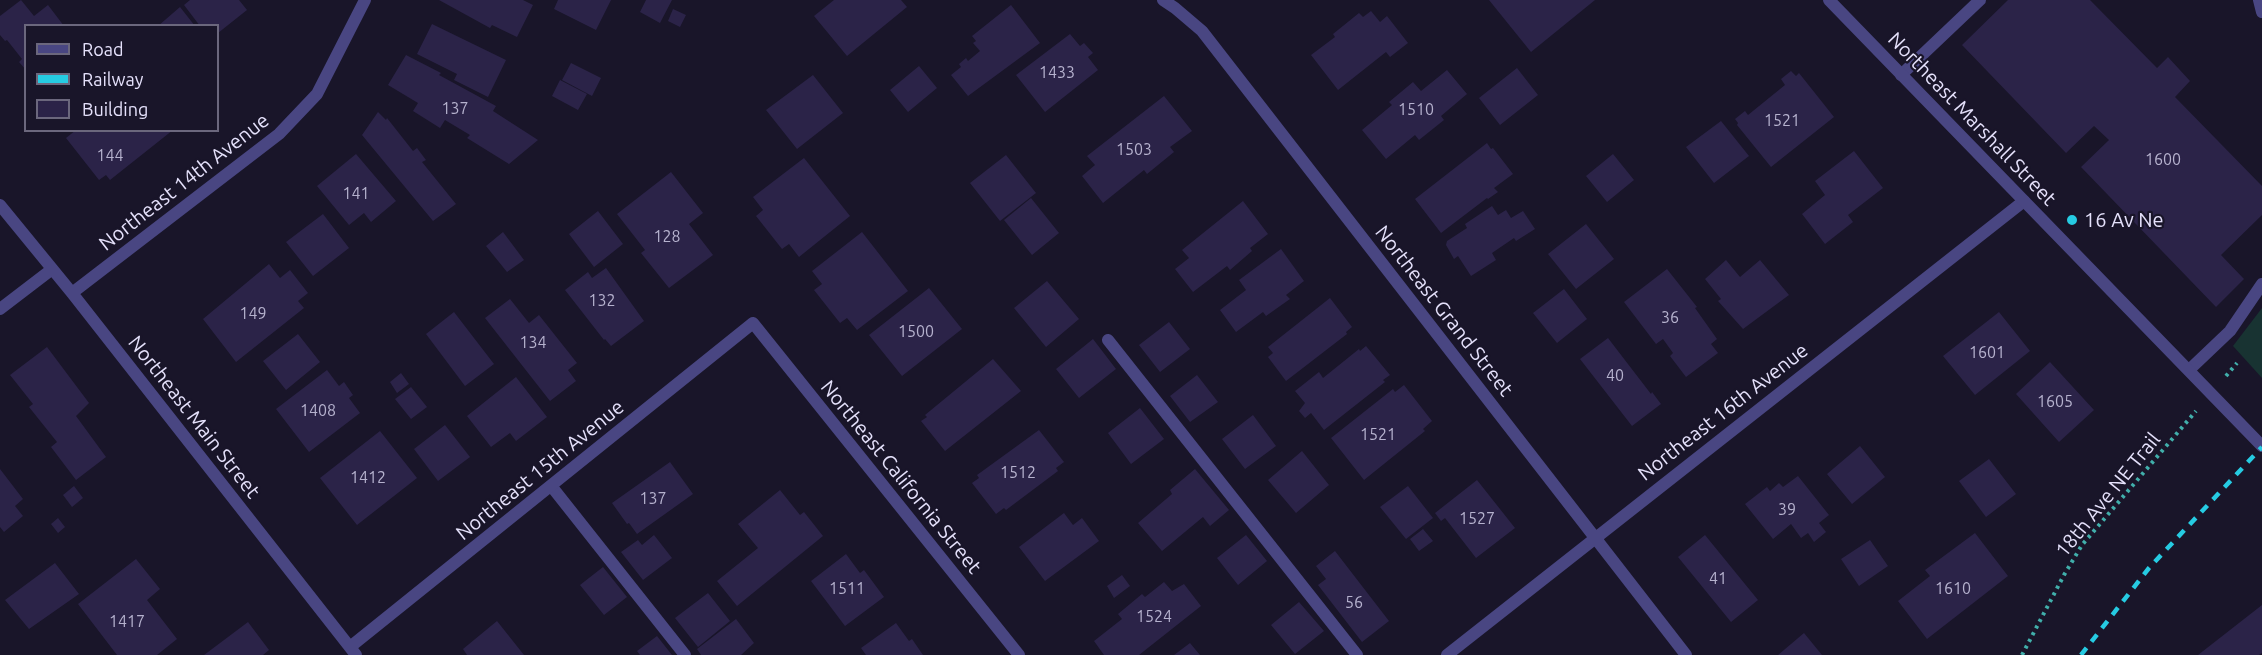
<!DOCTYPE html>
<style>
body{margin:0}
#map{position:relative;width:2262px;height:655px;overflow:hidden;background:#191529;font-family:Ubuntu,sans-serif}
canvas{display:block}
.legend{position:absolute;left:24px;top:24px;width:195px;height:108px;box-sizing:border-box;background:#191529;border:2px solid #6b677d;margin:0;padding:8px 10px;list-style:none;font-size:18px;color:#e5e1fb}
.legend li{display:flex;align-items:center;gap:12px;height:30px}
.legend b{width:30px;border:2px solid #6b677d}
</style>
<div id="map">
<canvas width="2262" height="655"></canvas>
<ul class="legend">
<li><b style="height:8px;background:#494682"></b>Road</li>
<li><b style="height:8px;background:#26cbe2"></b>Railway</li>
<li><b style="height:16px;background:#2b2348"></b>Building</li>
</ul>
</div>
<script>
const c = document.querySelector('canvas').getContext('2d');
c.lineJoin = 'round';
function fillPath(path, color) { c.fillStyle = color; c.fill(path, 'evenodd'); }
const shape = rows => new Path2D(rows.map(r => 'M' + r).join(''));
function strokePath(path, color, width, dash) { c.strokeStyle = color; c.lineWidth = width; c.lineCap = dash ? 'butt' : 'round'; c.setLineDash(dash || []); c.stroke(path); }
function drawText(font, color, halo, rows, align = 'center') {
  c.font = font + ' Ubuntu,sans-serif'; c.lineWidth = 4.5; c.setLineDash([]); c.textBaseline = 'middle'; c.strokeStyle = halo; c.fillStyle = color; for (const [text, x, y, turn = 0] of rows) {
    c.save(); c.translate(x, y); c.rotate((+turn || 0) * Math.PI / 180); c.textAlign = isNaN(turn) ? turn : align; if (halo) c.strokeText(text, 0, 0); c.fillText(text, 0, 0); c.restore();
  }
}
const green = shape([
 [2262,308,2262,378,2233,346]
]);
const building = shape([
 [21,0,34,16,48,5,64,26,26,26,26,70,19,62,22,59,7,40,5,41,0,35,0,16],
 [190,0,239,0,247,10,218,33,218,26,200,26,184,5],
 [439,0,523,0,533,5,517,37,492,25,490,28],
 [558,0,611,0,596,30,554,9],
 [646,0,672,0,660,23,640,12],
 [834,0,901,0,907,7,847,56,814,16],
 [1489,0,1595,0,1531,52],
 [2008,0,2090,0,2157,68,2168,57,2190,81,2175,97,2262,186,2262,215,2221,255,2244,279,2216,307,2081,167,2109,140,2094,126,2066,153,1962,45],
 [1011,5,1040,43,968,96,951,75,961,67,959,64,966,58,968,61,980,51,973,43,976,41,972,36],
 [180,7,195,26,158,26],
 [673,9,686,15,680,27,668,21],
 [1371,11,1380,22,1387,16,1408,43,1390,57,1386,52,1338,90,1311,55,1335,37,1333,34,1359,13,1363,17],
 [432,24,506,60,488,97,454,80,457,74,417,54],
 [1070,34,1080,46,1084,43,1093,53,1088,57,1098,70,1045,112,1016,75],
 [406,55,441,73,439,75,496,106,493,111,538,140,509,164,467,138,470,135,445,120,440,128,413,111,418,103,388,85],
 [571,63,601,78,592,96,562,80],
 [919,66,937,88,908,112,890,90],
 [1517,68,1538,95,1500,125,1479,98],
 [1447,70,1467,94,1441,116,1444,120,1419,140,1415,135,1386,159,1362,130,1392,105,1389,102,1413,82,1421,91],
 [1791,71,1796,76,1799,73,1834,117,1771,167,1737,125,1738,123,1735,119,1745,111,1748,115,1785,85,1781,79],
 [813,75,843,113,797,149,766,110],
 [560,80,587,94,578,110,552,96],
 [1164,96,1192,131,1170,147,1174,152,1147,174,1144,170,1103,203,1082,176,1095,165,1087,156],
 [378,112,386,120,387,118,413,151,417,148,426,160,422,162,456,204,433,221,362,135],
 [1721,121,1749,156,1714,183,1686,147],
 [76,130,173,130,110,180,106,175,99,180,66,138],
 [1487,143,1491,149,1493,148,1513,174,1494,188,1498,192,1488,199,1487,198,1441,233,1415,199],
 [1854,151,1883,188,1848,215,1853,222,1825,244,1802,214,1825,195,1815,181],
 [356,154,396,201,371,222,364,213,349,225,317,186],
 [1613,154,1634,180,1607,202,1586,176],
 [1006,155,1036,193,1000,221,970,183],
 [804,158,850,216,799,257,789,244,782,249,756,216,763,210,753,197],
 [671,172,703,213,689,224,713,255,669,288,641,253,645,250,617,214],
 [1031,198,1059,233,1032,255,1004,220],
 [1243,201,1268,234,1250,248,1252,251,1230,270,1227,266,1193,292,1175,269,1189,258,1182,250],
 [1492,206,1498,215,1506,210,1511,218,1523,211,1535,229,1516,241,1514,238,1492,253,1496,260,1471,276,1458,256,1454,259,1446,245,1447,241,1467,228,1465,224],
 [598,211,623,244,594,267,569,234],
 [323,214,349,248,313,276,286,242],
 [1586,224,1614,259,1576,289,1548,254],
 [503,232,524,260,507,272,486,246],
 [862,232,908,291,857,330,847,318,840,323,814,290,822,284,812,271],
 [1281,249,1304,281,1286,295,1290,299,1266,316,1263,312,1236,332,1220,310,1246,290,1239,280],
 [1726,260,1740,277,1760,260,1789,295,1743,329,1718,301,1721,299,1705,279],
 [269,264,280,278,290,270,308,293,298,301,304,308,236,362,203,319],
 [606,268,644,321,611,346,605,339,604,340,565,290,588,272,592,278],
 [1667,269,1697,307,1695,308,1717,339,1711,344,1718,353,1686,377,1670,356,1673,353,1663,339,1656,344,1624,302],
 [1047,281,1079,319,1046,347,1014,308],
 [929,288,962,329,902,376,869,335],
 [1564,289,1587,319,1557,343,1533,313],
 [1330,298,1352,327,1346,332,1347,334,1286,381,1268,357,1273,353,1268,347],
 [510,299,529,323,539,315,577,363,568,370,576,381,550,401,485,318],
 [454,312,494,364,465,386,426,334],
 [1999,312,2030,351,1975,395,1943,356],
 [1169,322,1190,349,1160,372,1139,345],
 [298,334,320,362,286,390,263,361],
 [1608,338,1651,394,1652,392,1661,404,1632,426,1580,359],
 [1093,339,1116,369,1079,398,1056,369],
 [1366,346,1390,375,1383,380,1385,382,1324,430,1311,413,1305,418,1299,411,1305,403,1295,391,1319,372,1323,378,1359,349,1360,351],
 [47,347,89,403,76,416,106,457,76,480,51,447,57,442,29,407,33,404,10,375],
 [993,359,1021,391,945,451,921,421,927,417,925,415],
 [2050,362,2094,410,2059,442,2016,394],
 [327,370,339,386,344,382,353,395,349,398,360,413,309,452,276,409],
 [401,373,409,384,397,393,390,382],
 [1197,375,1218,402,1190,422,1170,396],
 [516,377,547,417,516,441,510,433,491,447,467,416],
 [1404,385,1432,421,1423,429,1425,431,1364,480,1331,438,1393,389,1395,392],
 [411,387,427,407,411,419,395,399],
 [1140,408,1164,439,1131,464,1108,433],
 [1253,415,1276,446,1245,469,1222,439],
 [445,425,470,457,438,481,414,449],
 [1039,430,1064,462,1056,468,1058,471,1006,510,1004,508,996,514,972,483,979,478,977,475],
 [380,431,417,478,357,525,320,478],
 [1860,446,1885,477,1852,504,1827,474],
 [1302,451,1329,485,1296,513,1268,480],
 [1989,459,2016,494,1986,517,1959,481],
 [670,462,693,494,637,534,629,523,627,524,612,503],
 [0,469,23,499,15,506,23,516,4,532,0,527],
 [1195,469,1229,510,1210,526,1203,517,1162,551,1138,523,1172,494,1170,490],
 [1798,476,1829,515,1819,523,1826,532,1814,542,1808,533,1801,538,1791,524,1773,539,1745,504,1767,487,1770,491,1779,483,1783,487],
 [1477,480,1515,528,1476,558,1445,518,1441,521,1435,513],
 [74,486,83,498,72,507,63,495],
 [1408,486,1433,518,1406,539,1380,507],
 [780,490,800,515,804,512,823,536,737,606,717,581,758,548,738,524],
 [1064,513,1073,525,1082,518,1099,541,1045,581,1019,547],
 [58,518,65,527,58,533,51,524],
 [1423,529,1433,541,1419,551,1410,539],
 [1975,533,2008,576,1927,639,1898,601,1930,576,1925,570],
 [654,535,672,558,643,580,621,552,638,540,642,545],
 [1246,535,1267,561,1238,585,1217,558],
 [1705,535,1758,600,1731,622,1678,557],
 [1870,540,1888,566,1859,586,1841,559],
 [1335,551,1389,621,1362,642,1318,585,1326,579,1316,566],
 [846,554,860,573,864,570,884,597,845,626,811,581],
 [136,559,160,589,147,600,177,639,157,655,117,655,78,604],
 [55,563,79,594,29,629,5,600],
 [603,567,627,597,604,615,580,585],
 [1122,575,1130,586,1114,598,1107,586],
 [1164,582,1172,591,1184,584,1201,606,1139,655,1104,655,1094,641,1122,619,1118,614,1142,594,1145,597],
 [708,593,730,621,698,647,675,618],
 [1299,602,1324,631,1295,654,1271,625],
 [2262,605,2262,653,2259,655,2198,655],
 [736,619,754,643,741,655,701,655,697,649],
 [497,621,524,655,467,655,463,649],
 [248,622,269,650,263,655,204,655],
 [896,623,909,641,912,639,923,655,866,655,861,648],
 [1804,633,1822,655,1778,655],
 [657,636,672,655,640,655,637,651],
 [1190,643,1200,655,1174,655]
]);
const path = shape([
 [2226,376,2237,363],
 [2022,655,2064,575,2082,545,2196,411]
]);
const service = shape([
 [2259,0,2262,12],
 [1901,75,1980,0],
 [1108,340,1357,655],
 [2189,370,2230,331,2262,284],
 [552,487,685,655]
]);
const minor = shape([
 [1163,0,1175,8,1202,31,1686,655],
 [0,205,72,293,356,655],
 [72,293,279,134,317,94,365,0],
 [0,309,51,270],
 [350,647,753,323,1019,655],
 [1447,655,2024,201]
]);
const tertiary = shape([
 [1829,0,2262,446]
]);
const rail = shape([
 [2081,655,2149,568,2262,447]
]);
const markers = [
 [2072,220,6,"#26cbe2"]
];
const numberNames = [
 ["1433",1057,73],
 ["137",455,109],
 ["1510",1416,110],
 ["1521",1782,121],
 ["1503",1134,150],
 ["144",110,156],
 ["1600",2163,160],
 ["141",356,194],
 ["128",667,237],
 ["132",602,301],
 ["149",253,314],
 ["36",1670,318],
 ["1500",916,332],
 ["134",533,343],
 ["1601",1987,353],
 ["40",1615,376],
 ["1605",2055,402],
 ["1408",318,411],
 ["1521",1378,435],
 ["1512",1018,473],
 ["1412",368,478],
 ["137",653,499],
 ["39",1787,510],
 ["1527",1477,519],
 ["41",1718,579],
 ["1511",847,589],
 ["1610",1953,589],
 ["56",1354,603],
 ["1524",1154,617],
 ["1417",127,622]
];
const streetNames = [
 ["Northeast Marshall Street",1972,119,46],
 ["Northeast 14th Avenue",184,182,-38],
 ["Northeast Grand Street",1444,311,52],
 ["Northeast 16th Avenue",1723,412,-38],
 ["Northeast Main Street",194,417,52],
 ["Northeast 15th Avenue",540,470,-39],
 ["Northeast California Street",901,477,51],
 ["18th Ave NE Trail",2108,495,-51]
];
const poiNames = [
 ["16 Av Ne",2084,220]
];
fillPath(green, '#183332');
fillPath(building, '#2b2348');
strokePath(path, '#41afab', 4, [3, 4.5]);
strokePath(service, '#494682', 12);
strokePath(minor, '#494682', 12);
strokePath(tertiary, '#494682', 12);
strokePath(rail, '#26cbe2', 4.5, [9, 8]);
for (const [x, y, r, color] of markers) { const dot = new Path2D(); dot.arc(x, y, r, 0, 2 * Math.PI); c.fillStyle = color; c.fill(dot); strokePath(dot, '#191529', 2); }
drawText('16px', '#b6b2ce', null, numberNames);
drawText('20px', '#e5e1fb', '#191529', streetNames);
drawText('20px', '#e5e1fb', '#191529', poiNames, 'left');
</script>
